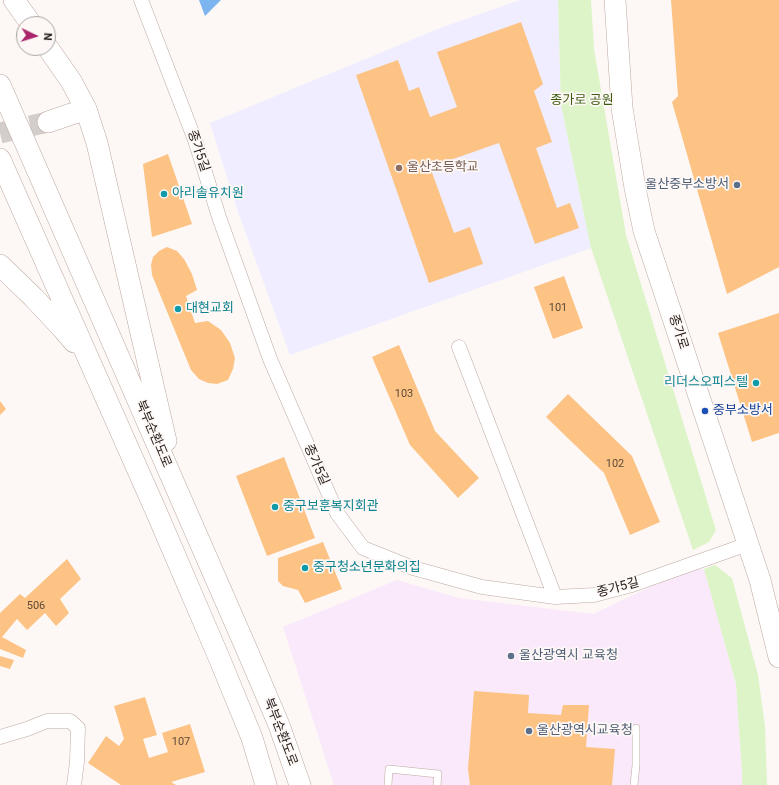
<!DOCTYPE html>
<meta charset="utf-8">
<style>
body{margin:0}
#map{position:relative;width:779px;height:785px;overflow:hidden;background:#fdf8f6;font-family:Roboto,sans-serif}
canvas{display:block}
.north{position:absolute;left:16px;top:16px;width:40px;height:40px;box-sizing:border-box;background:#fdf8f6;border:1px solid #a8a2a0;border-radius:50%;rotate:94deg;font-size:11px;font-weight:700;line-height:16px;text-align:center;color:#29211e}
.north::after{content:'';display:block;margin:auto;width:14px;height:18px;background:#aa246c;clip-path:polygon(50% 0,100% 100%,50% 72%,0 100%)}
</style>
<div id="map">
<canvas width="779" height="785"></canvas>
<div class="north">N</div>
</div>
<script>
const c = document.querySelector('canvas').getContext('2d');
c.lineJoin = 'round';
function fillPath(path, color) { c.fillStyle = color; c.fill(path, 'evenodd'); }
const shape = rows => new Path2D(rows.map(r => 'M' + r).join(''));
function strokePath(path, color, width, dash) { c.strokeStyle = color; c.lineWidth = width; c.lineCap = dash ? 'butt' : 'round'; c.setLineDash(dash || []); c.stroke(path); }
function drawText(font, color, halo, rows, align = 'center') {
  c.font = font + ' Roboto,"Noto Sans KR",sans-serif'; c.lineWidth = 3.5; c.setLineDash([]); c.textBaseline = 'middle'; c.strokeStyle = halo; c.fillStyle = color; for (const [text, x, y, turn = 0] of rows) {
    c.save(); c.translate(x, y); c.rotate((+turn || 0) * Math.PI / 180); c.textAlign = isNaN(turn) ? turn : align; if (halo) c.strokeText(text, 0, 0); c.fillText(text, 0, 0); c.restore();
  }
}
const commercial = shape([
 [704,569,736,684,742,773,742,785,334,785,283,627,397,580,459,598,593,614,686,570]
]);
const education = shape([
 [520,0,558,0,561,105,591,248,290,355,238,212,210,123,443,27]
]);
const green = shape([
 [558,0,591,0,594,49,626,235,716,530,709,542,693,550,591,248,561,105],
 [715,565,732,578,758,675,765,726,767,785,742,785,742,773,736,684,704,569]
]);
const water = shape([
 [199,0,221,0,205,16]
]);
const building = shape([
 [671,0,779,0,779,267,727,294,672,102,678,96],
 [521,22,543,84,534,91,552,142,536,148,557,208,570,203,579,228,535,244,499,143,430,167,454,233,470,227,483,264,429,283,356,75,398,60,409,91,419,87,430,117,457,107,437,52],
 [168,154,192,224,152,237,143,164],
 [167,247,177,251,184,259,192,274,197,290,186,296,195,323,208,321,221,330,230,343,235,358,233,369,228,380,217,384,208,383,199,379,191,370,152,275,151,265,153,257,159,251],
 [564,276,583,328,553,339,534,287],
 [779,313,779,433,752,442,718,333],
 [399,345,435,431,479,478,458,498,410,445,372,357],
 [568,394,632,456,660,522,630,535,604,473,546,417],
 [0,401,6,409,0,415],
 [284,457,315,538,267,556,236,476],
 [323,542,342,589,305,603,298,590,283,586,278,581,278,558],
 [67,559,81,579,60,599,69,613,56,626,45,613,27,630,17,619,2,637,26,650,23,658,0,649,0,613,20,594,25,598],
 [0,656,14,660,10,669,0,666],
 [474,691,529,695,528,713,561,715,563,705,589,705,586,747,615,749,612,785,470,785,468,769],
 [145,697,157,735,143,739,149,758,168,752,162,733,190,724,205,772,171,782,176,785,121,785,88,763,106,736,119,746,124,739,114,706]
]);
const secondaryTunnel = shape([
 [0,133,48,122]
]);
const lane = shape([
 [388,785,389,769,438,774,437,785],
 [634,785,636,765,636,728]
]);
const street = shape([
 [141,0,195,140,219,217,270,359,337,513,363,548,413,568,482,587,555,597,594,595,632,585,748,544],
 [459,347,555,597],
 [0,737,27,729,47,721,70,721,78,728,77,762,74,785]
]);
const secondary = shape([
 [14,0,31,24],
 [615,0,622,108,635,188,644,231,760,580,779,657],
 [48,48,71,81,86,109,97,143,166,441],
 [0,85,247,650,279,725,300,785],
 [48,122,86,109],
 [0,159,156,511,220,660,252,738,266,785],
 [0,265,33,297,62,328,74,342]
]);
const markers = [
 [399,168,4,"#8d6e63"],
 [737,185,4,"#5c6f8a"],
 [164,194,4,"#0f9aa8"],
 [178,309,4,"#0f9aa8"],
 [756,383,4,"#0f9aa8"],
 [705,411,4,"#1a4fb4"],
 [275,507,4,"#0f9aa8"],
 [305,568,4,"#0f9aa8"],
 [511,656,4,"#5c6f8a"],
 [529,731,4,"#5c6f8a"]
];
const numberNames = [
 ["101",558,308],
 ["103",404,394],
 ["102",615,464],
 ["506",36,606],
 ["107",181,742]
];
const parkNames = [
 ["종가로 공원",582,101]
];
const streetNames = [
 ["종가5길",198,151,71],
 ["종가로",678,332,72],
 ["북부순환도로",153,434,67],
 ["종가5길",316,465,66],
 ["종가5길",618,588,-15],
 ["북부순환도로",280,732,69]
];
const educationNames = [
 ["울산초등학교",407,168]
];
const serviceNames = [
 ["울산중부소방서",729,185,"right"],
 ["울산광역시 교육청",519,656],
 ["울산광역시교육청",537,731]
];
const cultureNames = [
 ["아리솔유치원",172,194],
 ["대현교회",186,309],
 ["리더스오피스텔",748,383,"right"],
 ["중구보훈복지회관",283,507],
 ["중구청소년문화의집",313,568]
];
const transitNames = [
 ["중부소방서",713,411]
];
fillPath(commercial, '#fae9fb');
fillPath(education, '#efedff');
fillPath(green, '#dcf4c7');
fillPath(water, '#7cb4ef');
fillPath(building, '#fcc384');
strokePath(secondaryTunnel, '#d3cdcb', 21, [21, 10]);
strokePath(lane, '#bea9a0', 8);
strokePath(street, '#bea9a0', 15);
strokePath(secondary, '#bea9a0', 22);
strokePath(lane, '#fff', 7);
strokePath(street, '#fff', 14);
strokePath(secondary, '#fff', 21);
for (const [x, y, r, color] of markers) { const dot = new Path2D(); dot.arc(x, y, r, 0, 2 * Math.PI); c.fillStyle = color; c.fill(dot); strokePath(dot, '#fdf8f6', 1.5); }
drawText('11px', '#5e4a38', null, numberNames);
drawText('13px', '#3c5b11', '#fdf8f6', parkNames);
drawText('13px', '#29211e', '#fdf8f6', streetNames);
drawText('13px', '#785e54', '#fdf8f6', educationNames, 'left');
drawText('13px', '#4e5e75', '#fdf8f6', serviceNames, 'left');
drawText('13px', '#0d838f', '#fdf8f6', cultureNames, 'left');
drawText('13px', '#164399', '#fdf8f6', transitNames, 'left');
</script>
